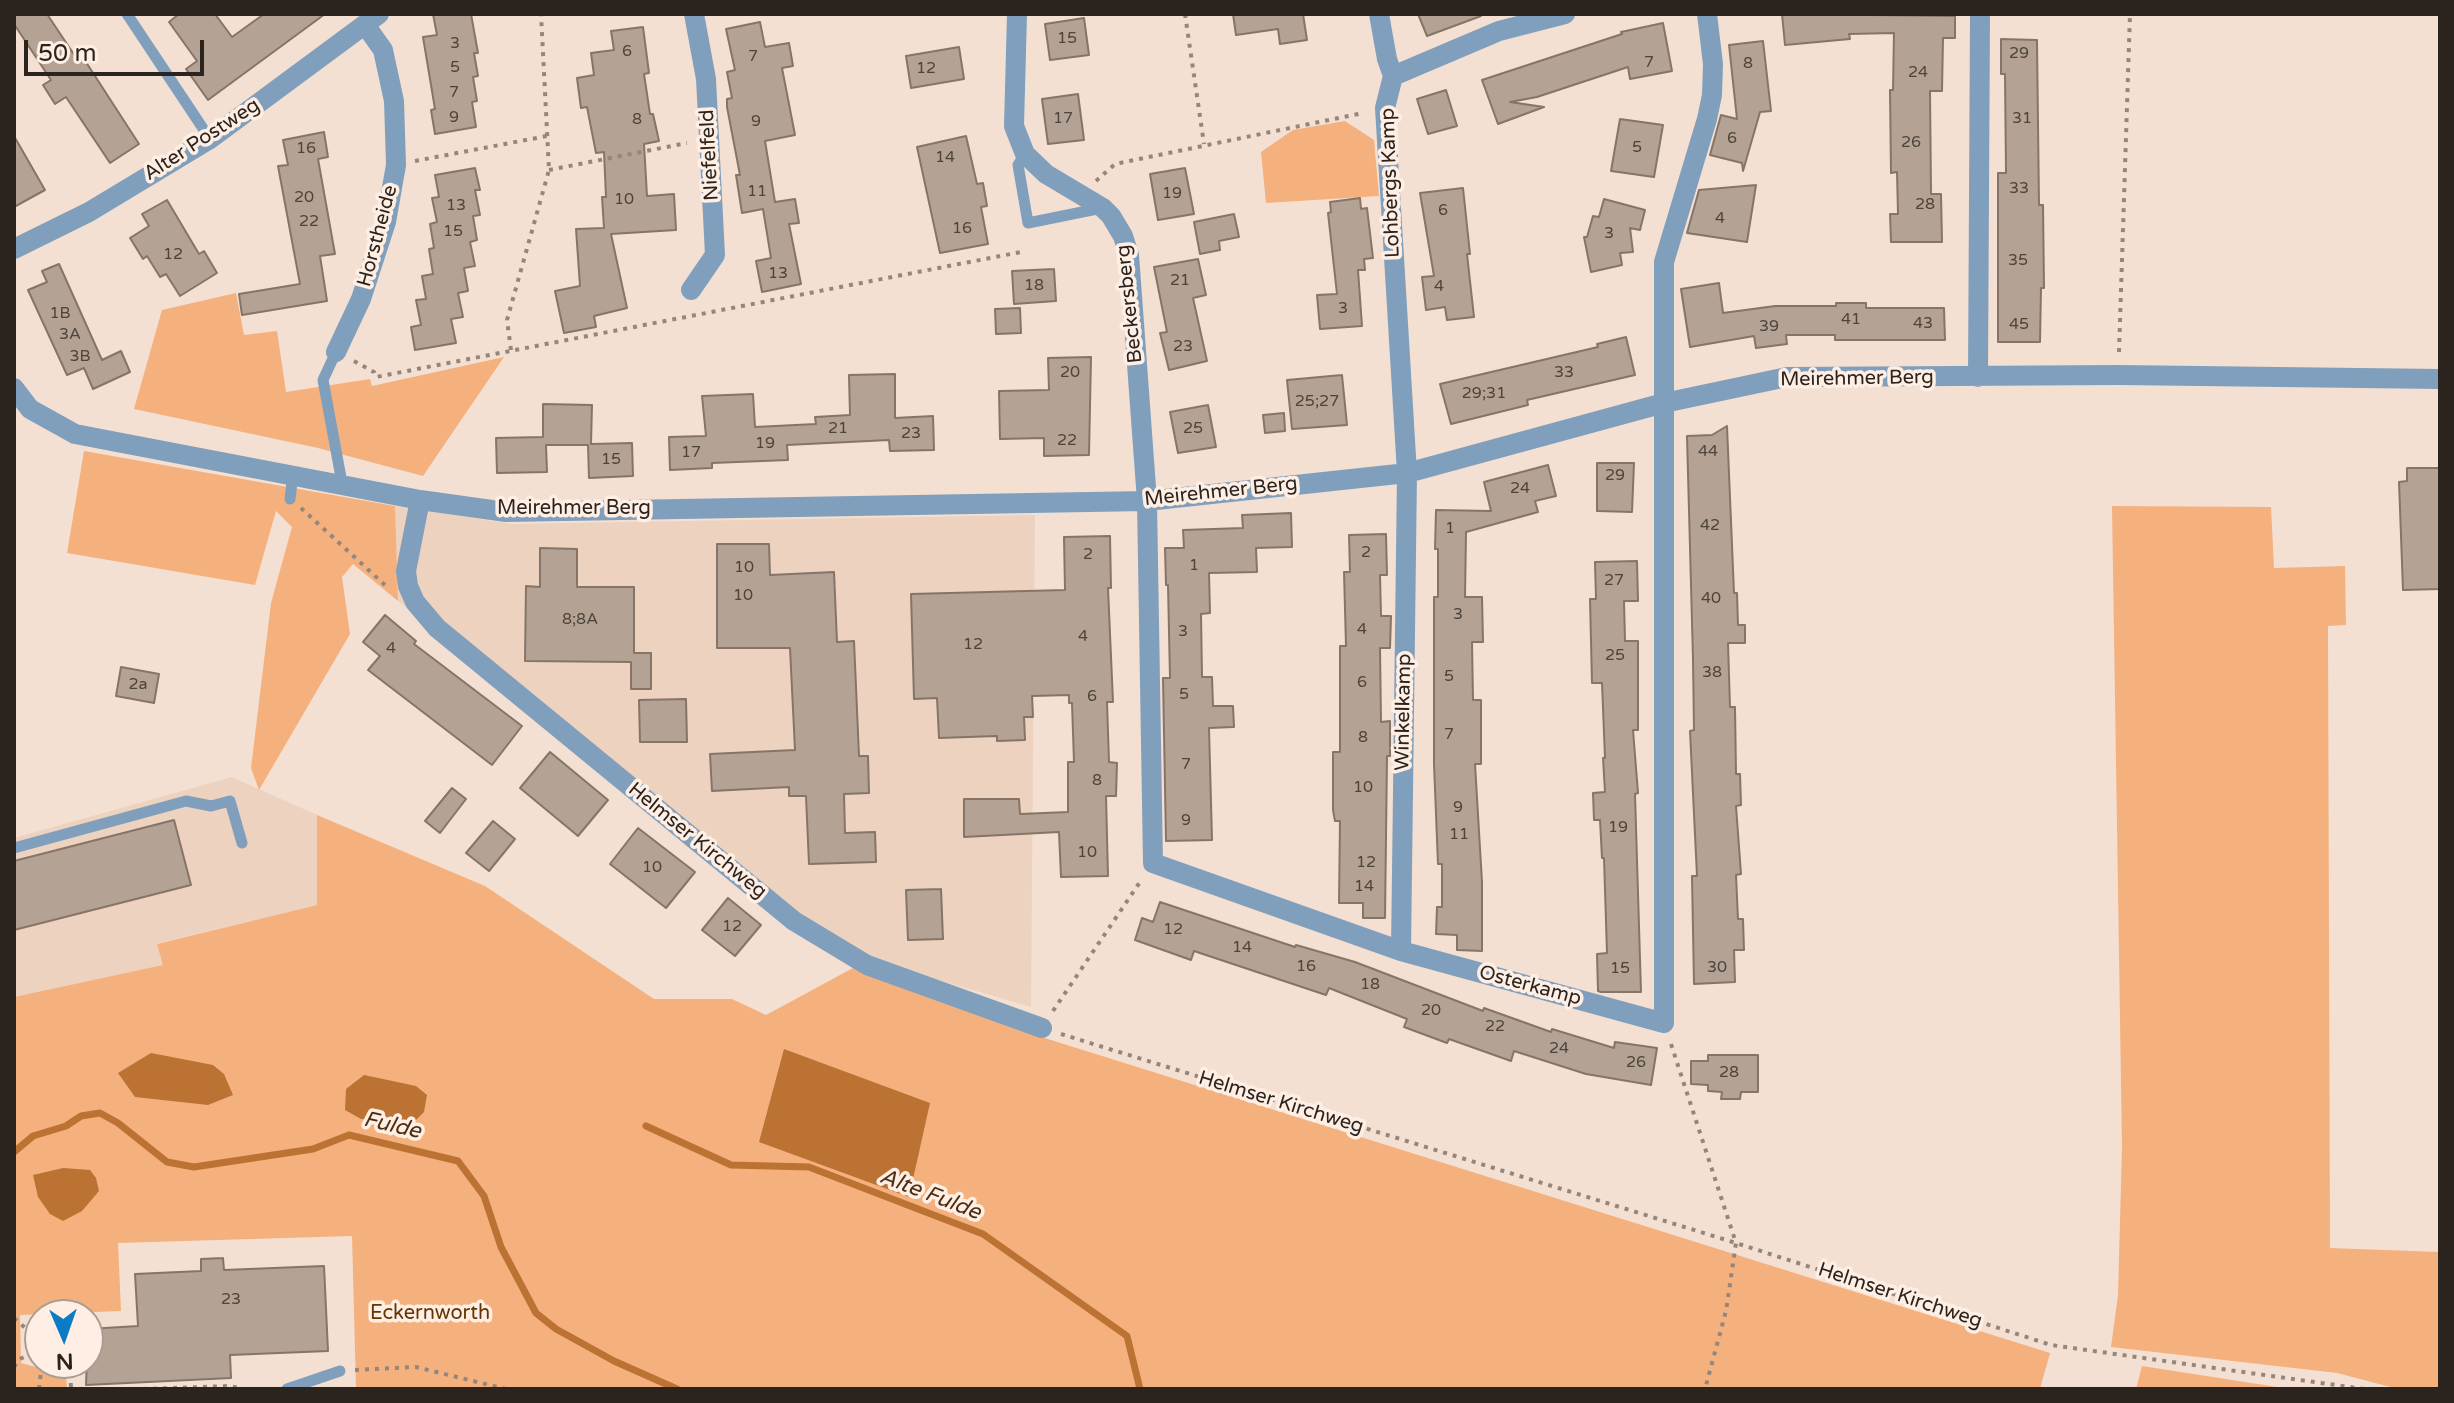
<!DOCTYPE html>
<style>
body{margin:0}
#map{position:relative;width:2454px;height:1403px;overflow:hidden;background:#f4e0d2;font-family:"Varela Round",sans-serif}
canvas{display:block}
.frame{position:absolute;inset:0;border:16px solid #2b241e;pointer-events:none}
.north{position:absolute;left:24px;top:1299px;width:80px;height:80px;box-sizing:border-box;background:#feeee3;border:2px solid #aa9d94;border-radius:50%;rotate:178deg;font-size:22px;font-weight:700;line-height:32px;text-align:center;color:#2b241e}
.north::after{content:'';display:block;margin:auto;width:28px;height:36px;background:#0c7bc5;clip-path:polygon(50% 0,100% 100%,50% 72%,0 100%)}
.scale{position:absolute;left:24px;top:40px;width:180px;height:36px;box-sizing:border-box;border:4px solid #2b241e;border-top:0;padding-left:10px;font-size:24px;line-height:28px;white-space:nowrap;color:#2b241e;-webkit-text-stroke:6px #feeee3;paint-order:stroke}
</style>
<div id="map">
<canvas width="2454" height="1403"></canvas>
<div class="frame"></div>
<div class="north">N</div>
<div class="scale">50 m</div>
</div>
<script>
const c = document.querySelector('canvas').getContext('2d');
c.lineJoin = 'round';
function fillPath(path, color) { c.fillStyle = color; c.fill(path, 'evenodd'); }
const shape = rows => new Path2D(rows.map(r => 'M' + r).join(''));
function strokePath(path, color, width, dash) { c.strokeStyle = color; c.lineWidth = width; c.lineCap = dash ? 'butt' : 'round'; c.setLineDash(dash || []); c.stroke(path); }
function drawText(font, color, halo, rows, align = 'center') {
  c.font = font + ' "Varela Round",sans-serif'; c.lineWidth = 7; c.setLineDash([]); c.textBaseline = 'middle'; c.strokeStyle = halo; c.fillStyle = color; for (const [text, x, y, turn = 0] of rows) {
    c.save(); c.translate(x, y); c.rotate((+turn || 0) * Math.PI / 180); c.textAlign = isNaN(turn) ? turn : align; if (halo) c.strokeText(text, 0, 0); c.fillText(text, 0, 0); c.restore();
  }
}
const built = shape([
 [395,506,511,524,1035,515,1031,1007,867,959,792,910,398,601],
 [232,777,317,815,317,905,158,943,164,965,14,997,14,838]
]);
const green = shape([
 [1345,121,1374,140,1379,196,1266,203,1261,152,1293,130],
 [236,293,244,335,277,331,286,392,370,379,372,386,504,357,423,476,318,448,134,409,162,310],
 [84,451,395,506,398,601,353,564,342,577,350,634,259,790,251,768,271,603,292,527,276,511,255,585,67,553],
 [2112,506,2271,507,2274,568,2345,566,2346,625,2328,626,2330,1248,2440,1252,2440,1389,2398,1389,2337,1373,2111,1347,2118,1295,2122,1147],
 [317,815,485,886,654,999,732,999,766,1015,853,968,1016,1029,2050,1353,2040,1389,356,1389,352,1236,118,1243,121,1311,20,1315,21,1363,66,1375,67,1389,14,1389,14,997,163,965,157,944,317,905],
 [2142,1366,2290,1389,2136,1389]
]);
const water = shape([
 [784,1049,930,1103,909,1197,759,1142],
 [151,1053,213,1065,224,1074,233,1095,208,1105,135,1097,118,1073],
 [364,1075,416,1086,427,1095,424,1112,411,1125,361,1119,345,1110,346,1089],
 [63,1168,90,1170,96,1178,99,1191,82,1211,63,1221,50,1214,38,1197,33,1175]
]);
const stream = shape([
 [646,1126,731,1165,809,1167,983,1234,1127,1336,1140,1389],
 [14,1152,33,1136,66,1126,81,1116,100,1113,118,1123,167,1162,194,1167,313,1149,349,1135,458,1161,484,1196,501,1247,536,1313,556,1329,614,1361,677,1389]
]);
const building = shape([
 [14,14,47,14,79,62,84,59,139,144,110,163,66,97,55,104,43,85,51,80,14,24,14,14],
 [179,14,215,14,232,37,264,14,325,14,208,100,186,69,197,61,169,22,179,14],
 [433,14,471,14,478,53,474,53,478,76,473,77,477,101,472,102,476,127,435,134,431,110,435,109,423,37,437,35,433,14],
 [1233,14,1303,14,1307,40,1280,44,1278,29,1236,35,1233,14],
 [1418,14,1481,14,1481,16,1427,36,1418,14],
 [1782,14,1955,16,1955,38,1943,38,1942,91,1930,91,1931,194,1941,194,1942,242,1891,242,1890,214,1898,214,1897,172,1891,173,1890,90,1893,90,1894,33,1849,34,1850,39,1785,45,1782,14],
 [1084,18,1089,55,1050,60,1045,24,1084,18],
 [760,22,765,47,789,43,793,66,782,68,795,135,765,141,775,202,795,199,799,223,789,224,801,284,762,292,756,261,771,258,763,209,742,213,736,175,740,175,727,107,727,99,732,98,727,72,735,70,726,29,760,22],
 [1663,23,1672,71,1630,79,1628,67,1537,97,1510,102,1544,107,1498,124,1482,80,1622,34,1621,32,1663,23],
 [643,27,649,73,644,74,650,114,653,114,659,141,644,144,647,196,674,194,676,230,611,234,627,308,594,316,596,327,564,333,555,291,580,286,576,229,604,228,602,197,606,197,604,152,596,153,587,107,581,108,577,78,594,75,591,53,614,50,611,31,643,27],
 [2001,39,2037,40,2039,205,2043,205,2044,288,2041,288,2040,342,1998,342,1998,173,2006,173,2005,74,2001,74,2001,39],
 [1763,41,1771,111,1760,112,1743,171,1742,163,1710,155,1721,115,1737,119,1729,45,1763,41],
 [959,47,964,79,911,88,906,56,959,47],
 [1446,90,1457,126,1428,134,1417,99,1446,90],
 [1078,94,1084,140,1048,144,1042,99,1078,94],
 [1620,119,1663,125,1654,177,1611,171,1620,119],
 [324,132,328,157,318,159,335,254,320,256,327,301,242,315,239,294,300,284,278,166,288,165,283,140,324,132],
 [14,136,45,190,14,207,14,136],
 [966,136,977,184,983,183,987,206,981,207,988,244,940,253,917,147,966,136],
 [475,168,480,190,475,190,480,215,473,216,477,240,470,242,475,266,464,268,468,291,458,293,463,317,451,319,456,343,415,350,411,327,421,325,416,300,426,299,422,276,433,274,429,249,434,248,430,224,437,222,432,198,439,197,435,175,475,168],
 [1185,168,1194,214,1158,220,1150,174,1185,168],
 [1756,185,1747,242,1687,233,1699,190,1756,185],
 [1463,188,1470,254,1467,254,1474,317,1447,320,1445,307,1426,310,1422,277,1434,276,1420,193,1463,188],
 [1360,198,1361,209,1367,208,1373,258,1364,259,1365,270,1358,270,1362,326,1320,329,1317,295,1337,294,1328,213,1331,212,1330,202,1360,198],
 [1604,199,1645,210,1640,230,1630,228,1633,252,1620,253,1622,265,1591,272,1584,237,1587,237,1593,216,1599,217,1604,199],
 [167,200,199,254,204,251,217,273,180,296,166,274,160,277,147,256,143,259,130,238,149,226,142,214,167,200],
 [1234,214,1239,237,1219,241,1220,250,1200,254,1194,222,1234,214],
 [1198,259,1206,295,1193,298,1207,361,1169,370,1160,333,1167,332,1154,267,1198,259],
 [59,264,102,360,121,351,130,372,93,389,84,368,67,375,28,290,47,282,42,271,59,264],
 [1054,269,1056,301,1014,304,1012,271,1054,269],
 [1719,283,1723,313,1775,306,1836,306,1836,303,1866,303,1866,308,1944,308,1945,340,1835,340,1835,335,1786,335,1787,344,1756,348,1754,336,1690,347,1681,289,1719,283],
 [1020,308,1021,333,996,334,995,309,1020,308],
 [1626,337,1635,375,1527,400,1528,405,1451,424,1440,384,1598,347,1597,344,1626,337],
 [1091,357,1089,455,1044,456,1044,438,1000,439,999,391,1049,390,1048,358,1091,357],
 [895,374,895,418,933,416,934,450,890,451,889,440,787,445,788,460,712,463,712,468,670,470,669,437,706,436,702,396,753,394,755,427,816,424,815,417,850,415,849,375,895,374],
 [1342,375,1347,425,1292,429,1287,380,1342,375],
 [543,404,592,405,591,444,632,443,633,476,589,478,588,445,546,445,547,472,497,473,496,438,543,437,543,404],
 [1208,405,1216,447,1178,453,1170,412,1208,405],
 [1284,413,1285,431,1265,433,1263,415,1284,413],
 [1727,426,1734,593,1737,593,1738,625,1745,625,1745,643,1728,643,1730,707,1735,707,1736,774,1740,774,1741,805,1736,806,1741,874,1736,875,1738,919,1743,919,1744,950,1734,950,1735,982,1694,984,1692,876,1697,876,1690,731,1694,730,1693,659,1687,436,1712,435,1727,426],
 [1597,463,1634,463,1632,512,1597,511,1597,463],
 [1548,465,1556,496,1535,501,1538,512,1466,532,1465,597,1482,597,1483,642,1472,642,1473,700,1481,700,1481,764,1475,764,1482,882,1482,951,1457,950,1457,935,1436,934,1437,907,1442,907,1442,864,1438,864,1434,764,1434,597,1438,597,1438,549,1435,549,1436,510,1491,511,1484,482,1548,465],
 [2407,468,2440,468,2440,589,2403,590,2399,482,2407,481,2407,468],
 [1291,513,1292,547,1256,548,1257,572,1209,573,1210,613,1201,614,1202,677,1212,677,1213,706,1233,706,1234,727,1209,728,1212,840,1166,841,1163,678,1170,678,1168,585,1166,585,1165,548,1184,548,1183,530,1243,528,1242,515,1291,513],
 [1386,534,1387,575,1380,575,1381,616,1391,616,1390,648,1380,648,1381,722,1390,721,1390,756,1387,756,1385,918,1363,918,1363,903,1339,903,1340,821,1335,821,1333,810,1333,752,1340,752,1340,646,1346,646,1344,572,1350,572,1349,535,1386,534],
 [1110,536,1111,588,1108,588,1113,702,1107,702,1109,762,1117,763,1116,796,1106,796,1108,876,1061,877,1059,832,964,837,964,799,1019,799,1020,814,1068,812,1068,762,1074,762,1072,703,1069,703,1069,695,1032,696,1033,717,1024,717,1025,740,997,741,997,736,939,738,937,698,914,699,911,594,1065,590,1064,537,1110,536],
 [717,544,769,544,770,575,834,572,837,642,854,641,859,756,868,756,869,793,844,794,845,833,875,832,876,862,809,864,806,796,789,796,789,787,712,791,710,754,795,750,790,648,717,648,717,544],
 [540,548,577,549,577,587,634,587,634,653,651,653,651,689,631,689,631,662,525,661,526,586,540,587,540,548],
 [1637,561,1638,601,1624,601,1625,641,1638,641,1638,730,1633,730,1638,793,1635,794,1641,992,1601,992,1598,991,1597,954,1607,953,1604,858,1602,858,1600,820,1594,820,1593,793,1605,792,1603,758,1605,758,1602,683,1592,683,1590,599,1596,599,1595,562,1637,561],
 [385,615,416,641,414,644,522,726,492,765,368,670,380,656,363,642,385,615],
 [121,667,159,674,154,703,116,696,121,667],
 [686,699,687,742,640,742,639,700,686,699],
 [550,752,608,800,578,836,520,788,550,752],
 [452,788,466,799,440,833,425,821,452,788],
 [174,820,191,885,14,930,14,861,174,820],
 [493,821,515,839,489,871,466,853,493,821],
 [638,828,695,872,666,908,610,864,638,828],
 [941,889,943,939,908,940,906,890,941,889],
 [728,898,761,925,735,956,702,930,728,898],
 [1160,902,1295,947,1296,945,1355,962,1483,1011,1484,1008,1551,1032,1552,1029,1614,1048,1615,1042,1657,1048,1651,1085,1586,1074,1514,1051,1511,1061,1449,1039,1447,1043,1404,1027,1407,1019,1329,988,1326,995,1194,951,1191,960,1135,940,1142,918,1153,922,1160,902],
 [1708,1055,1758,1055,1758,1092,1741,1092,1740,1099,1721,1099,1722,1092,1708,1091,1708,1085,1691,1084,1691,1061,1708,1061,1708,1055],
 [223,1258,224,1270,324,1266,328,1351,230,1355,231,1378,86,1385,88,1329,138,1326,135,1274,201,1271,201,1259,223,1258]
]);
const path = shape([
 [1185,14,1204,144],
 [415,161,547,136],
 [549,170,687,143],
 [1096,181,1115,164,1363,113],
 [511,350,507,320,549,170,541,14],
 [2119,352,2130,14],
 [354,361,374,372,376,377,1021,252],
 [301,508,386,586],
 [1053,1011,1142,879],
 [1061,1034,1736,1243,2051,1345,2364,1389],
 [1671,1044,1736,1243,1726,1311,1705,1389],
 [14,1318,40,1341],
 [70,1363,71,1389],
 [14,1367,20,1359,40,1349],
 [355,1370,416,1367,506,1389],
 [39,1389,42,1363],
 [143,1389,230,1386,243,1389]
]);
const service = shape([
 [127,14,210,139],
 [1025,154,1018,165,1028,223,1102,208],
 [336,352,323,380,342,483],
 [290,499,293,474],
 [14,848,186,801,211,806,230,801,242,843],
 [287,1389,340,1371]
]);
const minor = shape([
 [1017,14,1014,126,1025,154,1046,174,1103,208,1111,216,1123,236,1129,255,1147,501,1153,863,1401,951,1664,1023,1664,262,1707,119,1712,95,1713,64,1707,14],
 [1379,14,1387,59,1393,76],
 [1393,76,1385,108,1407,473,1401,951],
 [1393,76,1499,31,1565,14],
 [14,249,89,212,210,139,379,14],
 [691,290,715,255,706,79,694,14],
 [336,352,361,299,386,222,396,165,394,101,383,50,366,26],
 [1978,377,1980,14],
 [14,388,30,409,75,434,420,500,506,512,1147,501,1407,473,1664,403,1787,377,2119,375,2440,379],
 [420,500,406,571,408,586,415,602,437,628,794,921,867,965,1042,1028]
]);
const numberNames = [
 ["15",1067,39],
 ["3",455,44],
 ["6",627,52],
 ["29",2019,54],
 ["7",753,57],
 ["7",1649,63],
 ["8",1748,64],
 ["5",455,68],
 ["12",926,69],
 ["24",1918,73],
 ["7",454,93],
 ["9",454,118],
 ["17",1063,119],
 ["31",2022,119],
 ["8",637,120],
 ["9",756,122],
 ["6",1732,139],
 ["26",1911,143],
 ["5",1637,148],
 ["16",306,149],
 ["14",945,158],
 ["33",2019,189],
 ["11",757,192],
 ["19",1172,194],
 ["20",304,198],
 ["10",624,200],
 ["28",1925,205],
 ["13",456,206],
 ["6",1443,211],
 ["4",1720,219],
 ["22",309,222],
 ["16",962,229],
 ["15",453,232],
 ["3",1609,234],
 ["12",173,255],
 ["35",2018,261],
 ["13",778,274],
 ["21",1180,281],
 ["18",1034,286],
 ["4",1439,287],
 ["3",1343,309],
 ["1B",60,314],
 ["41",1851,320],
 ["43",1923,324],
 ["45",2019,325],
 ["39",1769,327],
 ["3A",70,335],
 ["23",1183,347],
 ["3B",80,357],
 ["20",1070,373],
 ["33",1564,373],
 ["29;31",1484,394],
 ["25;27",1317,402],
 ["21",838,429],
 ["25",1193,429],
 ["23",911,434],
 ["22",1067,441],
 ["19",765,444],
 ["44",1708,452],
 ["17",691,453],
 ["15",611,460],
 ["29",1615,476],
 ["24",1520,489],
 ["42",1710,526],
 ["1",1450,529],
 ["2",1366,553],
 ["2",1088,555],
 ["1",1194,566],
 ["10",744,568],
 ["27",1614,581],
 ["10",743,596],
 ["40",1711,599],
 ["3",1458,615],
 ["8;8A",580,620],
 ["4",1362,630],
 ["3",1183,632],
 ["4",1083,637],
 ["12",973,645],
 ["4",391,649],
 ["25",1615,656],
 ["38",1712,673],
 ["5",1449,677],
 ["6",1362,683],
 ["2a",138,685],
 ["5",1184,695],
 ["6",1092,697],
 ["7",1449,735],
 ["8",1363,738],
 ["7",1186,765],
 ["8",1097,781],
 ["10",1363,788],
 ["9",1458,808],
 ["9",1186,821],
 ["19",1618,828],
 ["11",1459,835],
 ["10",1087,853],
 ["12",1366,863],
 ["10",652,868],
 ["14",1364,887],
 ["12",732,927],
 ["12",1173,930],
 ["14",1242,948],
 ["16",1306,967],
 ["30",1717,968],
 ["15",1620,969],
 ["18",1370,985],
 ["20",1431,1011],
 ["22",1495,1027],
 ["24",1559,1049],
 ["26",1636,1063],
 ["28",1729,1073],
 ["23",231,1300]
];
const streetNames = [
 ["Alter Postweg",202,140,-33],
 ["Niefelfeld",710,155,-93],
 ["Lohbergs Kamp",1391,183,-92],
 ["Horstheide",378,236,-75],
 ["Beckersberg",1130,304,-96],
 ["Meirehmer Berg",1857,379,-1],
 ["Meirehmer Berg",1221,492,-6],
 ["Meirehmer Berg",574,509],
 ["Winkelkamp",1404,712,-89],
 ["Helmser Kirchweg",697,841,39],
 ["Osterkamp",1530,986,15],
 ["Helmser Kirchweg",1281,1103,17],
 ["Helmser Kirchweg",1900,1296,18]
];
const parkNames = [
 ["Eckernworth",430,1314]
];
const waterNames = [
 ["Fulde",392,1126,13],
 ["Alte Fulde",930,1195,21]
];
fillPath(built, '#ecd2bf');
fillPath(green, '#f4b17e');
fillPath(water, '#bb7232');
strokePath(stream, '#bb7232', 7);
fillPath(building, '#b4a295');
strokePath(building, '#867468', 2);
strokePath(path, '#94867c', 4, [4, 6]);
strokePath(service, '#809fbc', 11);
strokePath(minor, '#809fbc', 20);
drawText('16px', '#4d443c', null, numberNames);
drawText('20px', '#2b241e', '#feeee3', streetNames);
drawText('20px', '#653401', '#feeee3', parkNames);
drawText('italic 22px', '#4d2e14', '#feeee3', waterNames);
</script>
